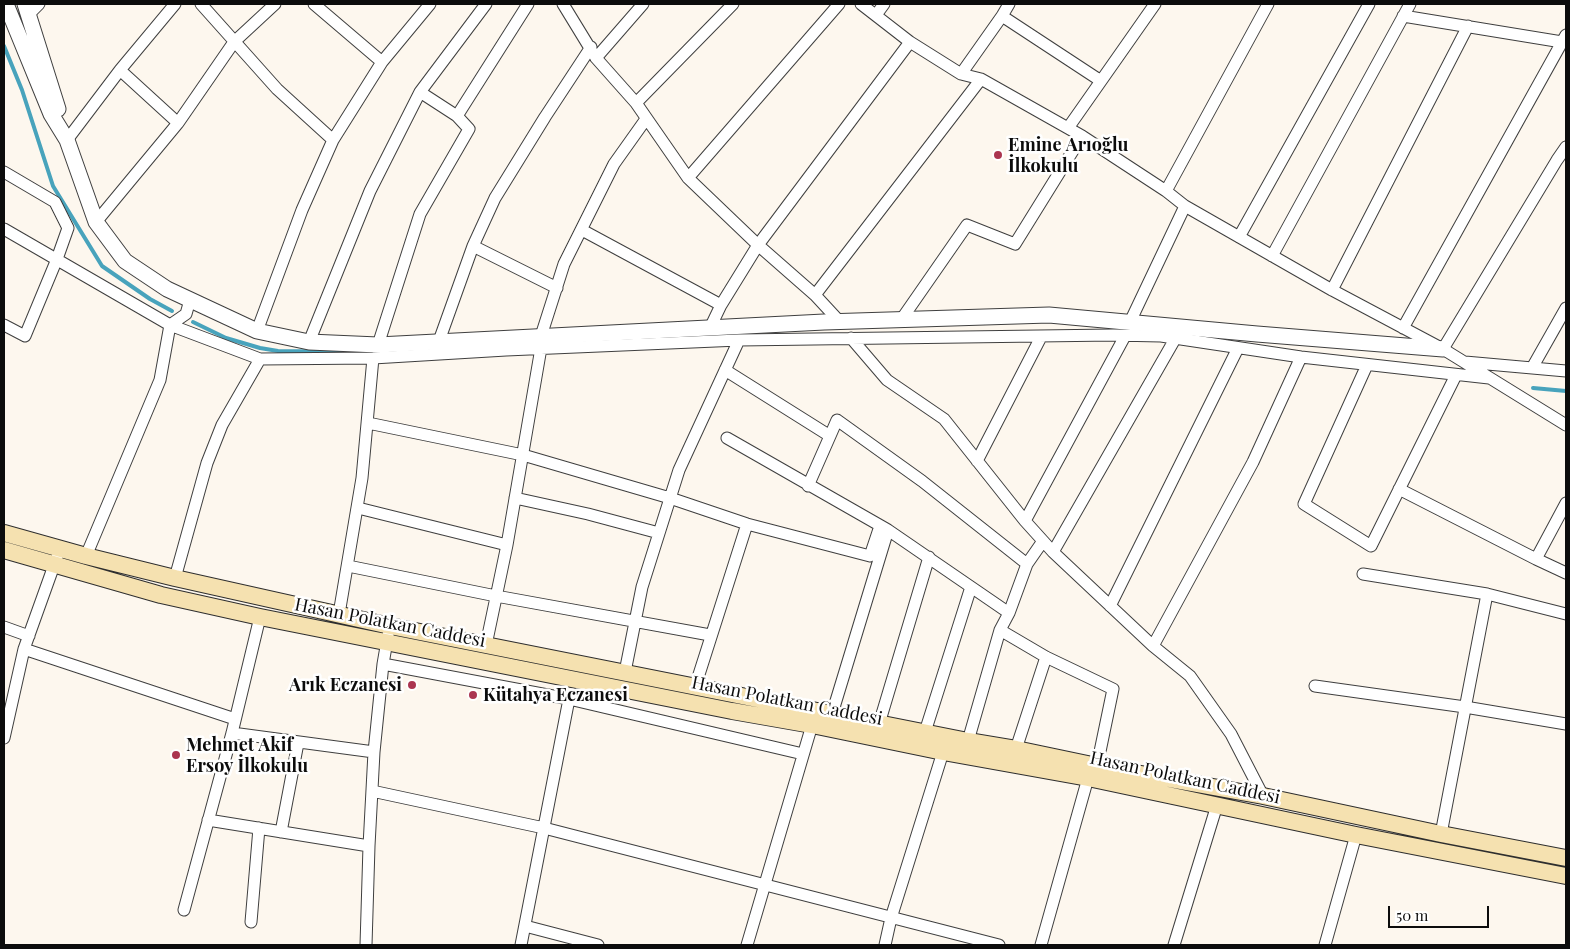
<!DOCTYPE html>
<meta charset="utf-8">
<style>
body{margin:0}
#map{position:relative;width:1570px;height:949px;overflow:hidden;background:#fdf7ee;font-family:"Playfair Display",serif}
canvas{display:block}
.frame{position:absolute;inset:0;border:5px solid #0c0c0c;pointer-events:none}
.scale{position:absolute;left:1388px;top:906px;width:101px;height:22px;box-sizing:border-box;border:2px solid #0c0c0c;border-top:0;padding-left:6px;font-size:15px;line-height:18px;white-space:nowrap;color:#0c0c0c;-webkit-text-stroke:4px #fff;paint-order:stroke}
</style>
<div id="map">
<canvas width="1570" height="949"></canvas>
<div class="frame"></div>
<div class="scale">50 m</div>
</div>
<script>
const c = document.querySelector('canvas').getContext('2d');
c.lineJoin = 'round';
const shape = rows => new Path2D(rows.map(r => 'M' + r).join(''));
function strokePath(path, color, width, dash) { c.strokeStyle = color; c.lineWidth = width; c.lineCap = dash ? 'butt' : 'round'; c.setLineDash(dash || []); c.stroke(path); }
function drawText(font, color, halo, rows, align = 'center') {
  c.font = font + ' "Playfair Display",serif'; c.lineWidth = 5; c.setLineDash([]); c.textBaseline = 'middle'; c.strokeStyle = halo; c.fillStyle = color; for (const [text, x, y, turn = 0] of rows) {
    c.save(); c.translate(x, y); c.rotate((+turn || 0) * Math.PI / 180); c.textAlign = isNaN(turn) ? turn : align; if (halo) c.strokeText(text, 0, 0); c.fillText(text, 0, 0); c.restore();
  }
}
const stream = shape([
 [4,46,22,90,53,186,102,266,150,299,172,311],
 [193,322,226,338,260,348,278,351,360,352],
 [1533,388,1566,391]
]);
const minor = shape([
 [201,4,277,89,333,140],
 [314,4,382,62],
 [563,4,596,58,636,103,688,178,758,245,815,295,840,322],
 [861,4,910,42,961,74,981,79,1082,136,1166,191,1185,206,1332,290,1443,349,1566,425],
 [29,14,39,4],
 [876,15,884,4],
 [1002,16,1101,81],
 [1403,16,1562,42],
 [596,58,643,4],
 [120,70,178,123],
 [961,74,1002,16,1009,4],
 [420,92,457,116],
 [636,103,733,4],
 [1068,128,1155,4],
 [67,140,120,70,175,4],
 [4,172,55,202,68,228,57,259,25,336,4,325],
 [688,178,839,4],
 [1166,191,1268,4],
 [96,222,178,123,234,42,275,4],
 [4,229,170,325,260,359,373,358,506,350,739,340,1113,335,1161,336,1301,357,1489,378],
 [582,230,721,305,758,245,910,42],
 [1239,237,1369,4],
 [473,246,557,288],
 [1272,256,1410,4],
 [1332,290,1468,26],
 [815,295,981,79],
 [901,320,967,225,1015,244,1082,136],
 [1130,322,1185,206],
 [710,328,721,305],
 [1403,328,1566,35],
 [257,331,302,210,333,140,382,62,430,4],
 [541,336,564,264,614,164,646,119],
 [851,338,887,380,944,419,1025,521,1053,552,1153,646,1190,676,1231,734,1263,796],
 [439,341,473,246,495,198,545,117,591,47],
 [309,342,370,191,420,92,486,4],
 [378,345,420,214,469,129,457,116,528,4],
 [1443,349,1557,160,1566,147],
 [1465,362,1566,371],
 [1367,365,1304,504,1371,546,1456,375],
 [1532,368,1566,308],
 [725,370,830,436,808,486],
 [368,423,523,455,670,498,747,524,870,556,880,526],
 [830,436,837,420,922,481,1027,564],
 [727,438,888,530,1009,613],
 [977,461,1041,337],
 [1399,489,1536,559,1566,573],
 [515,498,588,514,659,533],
 [358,508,507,545],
 [1025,521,1125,336],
 [1053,552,1175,339],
 [86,556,160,380,170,325,186,314,190,300],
 [1536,559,1566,503],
 [348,566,496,596,710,635],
 [1363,574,1487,594,1566,614],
 [175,578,207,463,222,425,260,359],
 [1110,606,1238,348],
 [339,614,362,478,373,358],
 [4,627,29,636],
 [1000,630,1046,657,1113,689,1097,766],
 [486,645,507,545,541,348],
 [1153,646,1253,462,1301,357],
 [24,649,235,719],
 [383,664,569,699,803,754],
 [625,672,642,587,679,470,739,340],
 [1315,686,1465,707,1566,724],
 [695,687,747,524],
 [832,714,888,530],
 [879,724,929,557],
 [925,732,971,587],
 [232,733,374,752],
 [4,738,24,649,57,557],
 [968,741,1000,630,1009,613,1027,564,1043,541],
 [1016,749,1046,657],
 [372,791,544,828,999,945],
 [208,820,369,846],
 [281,832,298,743],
 [1441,834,1487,594],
 [184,910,232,733,260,617],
 [251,922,259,828],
 [525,926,598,945],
 [366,945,369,846,374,752,383,664,388,635],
 [521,945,569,699],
 [747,945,812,725],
 [885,945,891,918,943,752],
 [1041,945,1088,778],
 [1174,945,1217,805],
 [1325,945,1356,835]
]);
const tertiary = shape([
 [6,4,51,114,67,140,96,222,125,261,167,289,257,331,309,342,378,345,824,322,1049,315,1257,334,1443,349],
 [25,4,58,109]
]);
const secondary = shape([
 [4,533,86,556,175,578,390,626,968,741,1016,749,1097,766,1263,796,1441,834,1566,858],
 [4,550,161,595,260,617,732,711,812,725,943,752,1088,778,1356,835,1566,876]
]);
const markers = [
 [998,155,5,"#ab3550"],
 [412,685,5,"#ab3550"],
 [473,695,5,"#ab3550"],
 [176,755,5,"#ab3550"]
];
const poiNames = [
 ["Emine Arıoğlu",1008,145],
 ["İlkokulu",1008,166],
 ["Arık Eczanesi",402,685,"right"],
 ["Kütahya Eczanesi",483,695],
 ["Mehmet Akif",186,745],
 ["Ersoy İlkokulu",186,766]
];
const streetNames = [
 ["Hasan Polatkan Caddesi",390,623,11],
 ["Hasan Polatkan Caddesi",787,701,11],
 ["Hasan Polatkan Caddesi",1185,778,12]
];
strokePath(stream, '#48a3bc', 4);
strokePath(minor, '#3f3f3f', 13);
strokePath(tertiary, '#3f3f3f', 17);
strokePath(secondary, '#2e2e2e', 18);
strokePath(minor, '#fff', 11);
strokePath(tertiary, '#fff', 15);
strokePath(secondary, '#f5e1b0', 16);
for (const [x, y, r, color] of markers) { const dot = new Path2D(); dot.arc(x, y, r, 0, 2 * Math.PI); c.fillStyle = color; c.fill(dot); strokePath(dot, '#fff', 2); }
drawText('bold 18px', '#0c0c0c', '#fff', poiNames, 'left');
drawText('18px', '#0c0c0c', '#fff', streetNames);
</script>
